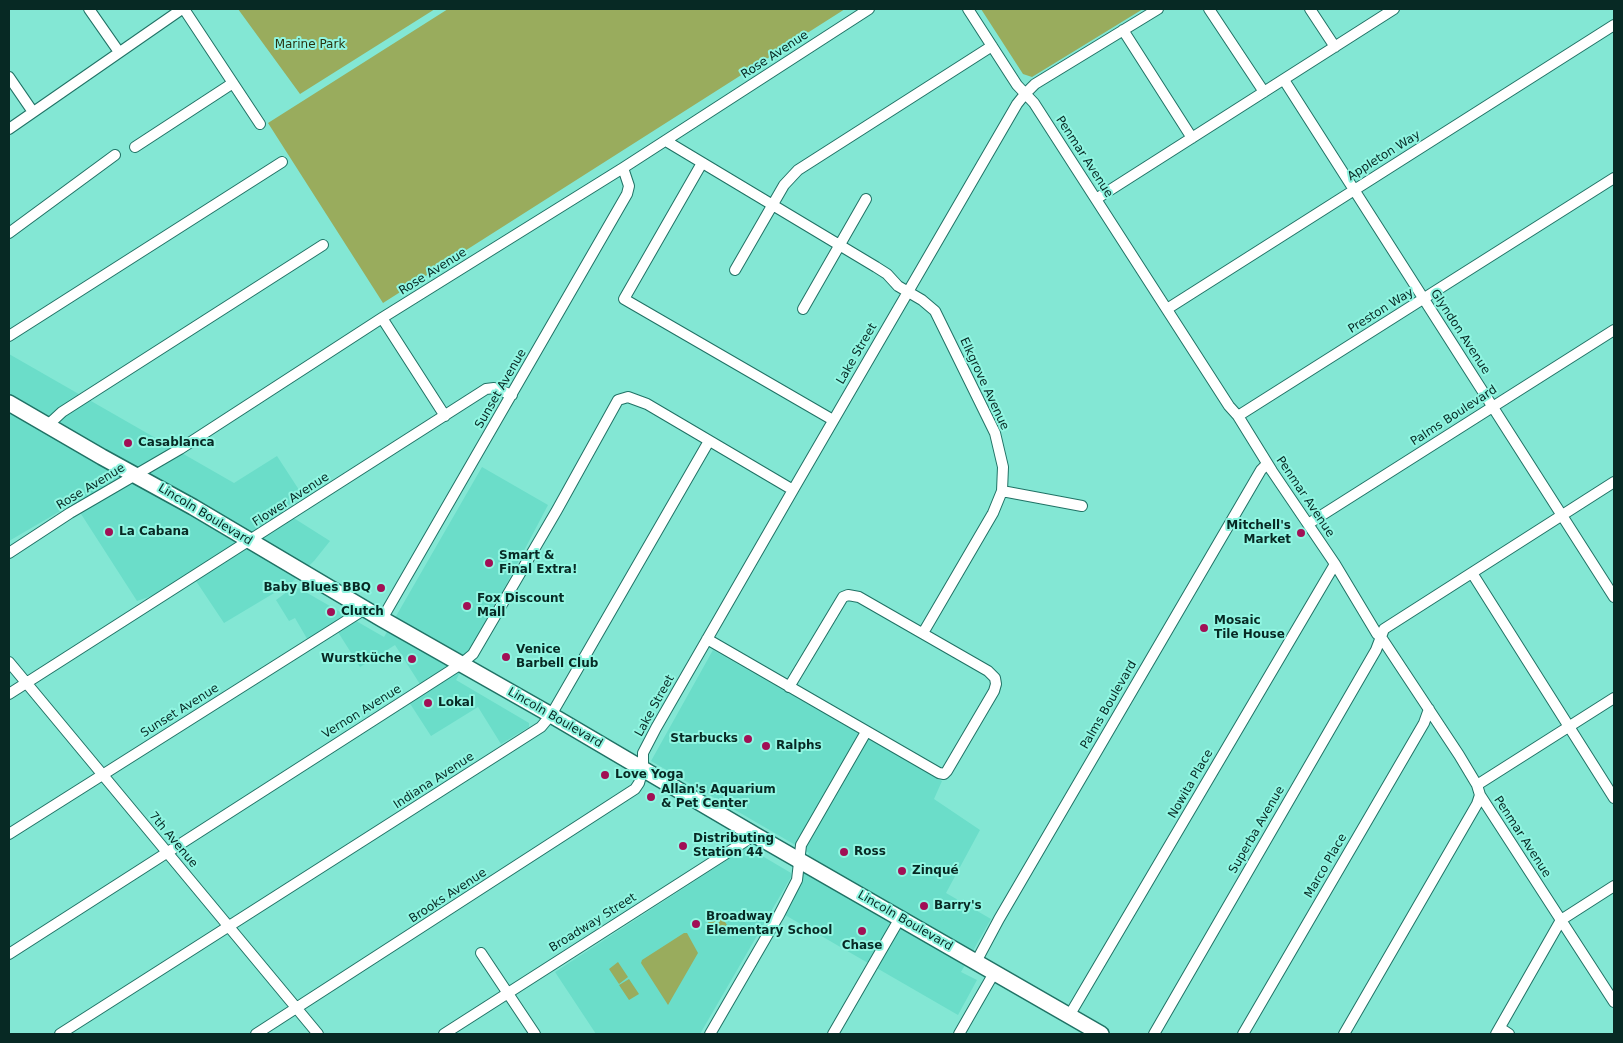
<!DOCTYPE html>
<meta charset="utf-8">
<style>
body{margin:0}
#map{position:relative;width:1623px;height:1043px;overflow:hidden;background:#83e7d4;font-family:"DejaVu Sans",sans-serif}
canvas{display:block}
.frame{position:absolute;inset:0;border:10px solid #072924;pointer-events:none}
</style>
<div id="map">
<canvas width="1623" height="1043"></canvas>
<div class="frame"></div>
</div>
<script>
const c = document.querySelector('canvas').getContext('2d');
c.lineJoin = 'round';
function fillPath(path, color) { c.fillStyle = color; c.fill(path, 'evenodd'); }
const shape = rows => new Path2D(rows.map(r => 'M' + r).join(''));
function strokePath(path, color, width, dash) { c.strokeStyle = color; c.lineWidth = width; c.lineCap = dash ? 'butt' : 'round'; c.setLineDash(dash || []); c.stroke(path); }
function drawText(font, color, halo, rows, align = 'center') {
  c.font = font + ' "DejaVu Sans",sans-serif'; c.lineWidth = 4; c.setLineDash([]); c.textBaseline = 'middle'; c.strokeStyle = halo; c.fillStyle = color; for (const [text, x, y, turn = 0] of rows) {
    c.save(); c.translate(x, y); c.rotate((+turn || 0) * Math.PI / 180); c.textAlign = isNaN(turn) ? turn : align; if (halo) c.strokeText(text, 0, 0); c.fillText(text, 0, 0); c.restore();
  }
}
const built = shape([
 [9,354,234,483,277,456,303,496,281,510,330,541,314,561,291,583,224,623,196,581,137,601,74,503,9,541],
 [482,467,548,505,456,680,529,723,529,727,501,744,478,707,431,736,409,702,425,692,395,645,360,667,338,632,313,649,295,618,289,621,276,600,295,586,384,637],
 [713,650,942,781,934,799,980,830,946,893,991,919,961,972,977,980,958,1015,785,915,809,853,651,761],
 [747,847,791,873,791,877,700,1034,596,1034,555,972]
]);
const green = shape([
 [238,9,435,9,300,94],
 [448,9,845,9,383,303,268,123],
 [981,9,1143,9,1032,77,1023,74],
 [719,913,727,925,716,933,707,921],
 [684,933,687,933,698,953,668,1005,641,963,642,960],
 [618,962,628,977,619,984,609,969],
 [629,979,639,994,629,1000,619,985]
]);
const minor = shape([
 [89,9,119,52],
 [184,9,260,124],
 [968,9,1017,85,1034,103,1229,406,1238,416,1272,471,1335,564,1377,634,1381,637,1459,755,1477,785,1480,795,1614,1002],
 [1209,9,1264,92],
 [1310,9,1335,47],
 [1123,30,1192,138],
 [9,77,33,112],
 [1284,80,1614,597],
 [9,129,182,9],
 [666,141,876,267,887,274,898,286,922,300,935,311,995,433,1003,467,1002,491,993,513,923,633],
 [135,147,233,83],
 [702,163,624,299,833,420],
 [1096,199,1394,9],
 [9,233,115,155],
 [735,270,784,185,798,170,992,46],
 [803,309,866,199],
 [1167,309,1614,25],
 [382,318,445,416],
 [9,336,282,162],
 [1238,416,1614,178],
 [48,425,62,412,323,245],
 [1002,491,1082,506],
 [1308,524,1614,330],
 [9,553,70,513,180,449,382,318,623,168,869,9],
 [1472,573,1614,798],
 [382,619,627,194,629,186,623,168],
 [707,639,939,773,944,774,947,771,994,691,996,684,995,678,988,671,859,597,848,595,843,597,789,687],
 [9,662,318,1034],
 [9,694,486,389,494,388,512,395],
 [1477,785,1614,698],
 [9,834,365,609],
 [481,953,535,1034],
 [9,954,461,664,473,654,557,510,618,400,628,397,647,404,793,490],
 [976,962,999,919,1261,470,1267,464],
 [1069,1016,1335,564],
 [1500,1028,1509,1034],
 [60,1034,541,727,551,715,558,703,709,441],
 [256,1034,635,789,639,783,643,769,643,753,656,728,793,490,1017,104,1025,94,1035,84,1158,9],
 [444,1034,755,835],
 [710,1034,779,915,797,880,801,845,866,732],
 [833,1034,900,918],
 [959,1034,994,973],
 [1154,1034,1376,650,1384,629,1614,482],
 [1243,1034,1424,723,1429,709],
 [1344,1034,1477,804,1480,795],
 [1496,1034,1561,920,1614,886]
]);
const highway = shape([
 [9,403,102,457,193,507,382,619,551,715,755,835,1101,1034]
]);
const markers = [
 [128,443,5,"#a10f55"],
 [109,532,5,"#a10f55"],
 [1301,533,5,"#a10f55"],
 [489,563,5,"#a10f55"],
 [381,588,5,"#a10f55"],
 [467,606,5,"#a10f55"],
 [331,612,5,"#a10f55"],
 [1204,628,5,"#a10f55"],
 [506,657,5,"#a10f55"],
 [412,659,5,"#a10f55"],
 [428,703,5,"#a10f55"],
 [748,739,5,"#a10f55"],
 [766,746,5,"#a10f55"],
 [605,775,5,"#a10f55"],
 [651,797,5,"#a10f55"],
 [683,846,5,"#a10f55"],
 [844,852,5,"#a10f55"],
 [902,871,5,"#a10f55"],
 [924,906,5,"#a10f55"],
 [696,924,5,"#a10f55"],
 [862,931,5,"#a10f55"]
];
const parkNames = [
 ["Marine Park",310,45]
];
const streetNames = [
 ["Rose Avenue",775,55,-33],
 ["Appleton Way",1384,156,-32],
 ["Penmar Avenue",1084,157,57],
 ["Rose Avenue",433,272,-32],
 ["Preston Way",1381,311,-32],
 ["Glyndon Avenue",1460,332,57],
 ["Lake Street",857,354,-60],
 ["Elkgrove Avenue",984,384,65],
 ["Sunset Avenue",501,389,-60],
 ["Palms Boulevard",1454,416,-33],
 ["Rose Avenue",91,487,-31],
 ["Penmar Avenue",1305,497,56],
 ["Flower Avenue",291,500,-33],
 ["Lincoln Boulevard",205,515,31],
 ["Palms Boulevard",1109,705,-60],
 ["Lake Street",655,706,-61],
 ["Sunset Avenue",180,711,-32],
 ["Vernon Avenue",362,712,-32],
 ["Lincoln Boulevard",555,718,30],
 ["Indiana Avenue",434,781,-33],
 ["Nowita Place",1191,784,-60],
 ["Superba Avenue",1257,830,-60],
 ["Penmar Avenue",1522,837,57],
 ["7th Avenue",173,840,50],
 ["Marco Place",1326,866,-60],
 ["Brooks Avenue",448,896,-33],
 ["Lincoln Boulevard",905,921,30],
 ["Broadway Street",593,923,-32]
];
const poiNames = [
 ["Casablanca",138,443],
 ["Mitchell's",1291,526,"right"],
 ["Market",1291,540,"right"],
 ["La Cabana",119,532],
 ["Smart &",499,556],
 ["Final Extra!",499,570],
 ["Baby Blues BBQ",371,588,"right"],
 ["Fox Discount",477,599],
 ["Mall",477,613],
 ["Clutch",341,612],
 ["Mosaic",1214,621],
 ["Tile House",1214,635],
 ["Venice",516,650],
 ["Barbell Club",516,664],
 ["Wurstküche",402,659,"right"],
 ["Lokal",438,703],
 ["Starbucks",738,739,"right"],
 ["Ralphs",776,746],
 ["Love Yoga",615,775],
 ["Allan's Aquarium",661,790],
 ["& Pet Center",661,804],
 ["Distributing",693,839],
 ["Station 44",693,853],
 ["Ross",854,852],
 ["Zinqué",912,871],
 ["Barry's",934,906],
 ["Broadway",706,917],
 ["Elementary School",706,931],
 ["Chase",862,946,"center"]
];
fillPath(built, '#6bddc9');
fillPath(green, '#99ac5d');
strokePath(minor, '#207265', 12);
strokePath(highway, '#207265', 18);
strokePath(minor, '#fff', 10);
strokePath(highway, '#fff', 15);
for (const [x, y, r, color] of markers) { const dot = new Path2D(); dot.arc(x, y, r, 0, 2 * Math.PI); c.fillStyle = color; c.fill(dot); strokePath(dot, '#90f5e1', 2); }
drawText('12px', '#2a320f', '#90f5e1', parkNames);
drawText('12px', '#072924', '#90f5e1', streetNames);
drawText('bold 12px', '#072924', '#90f5e1', poiNames, 'left');
</script>
